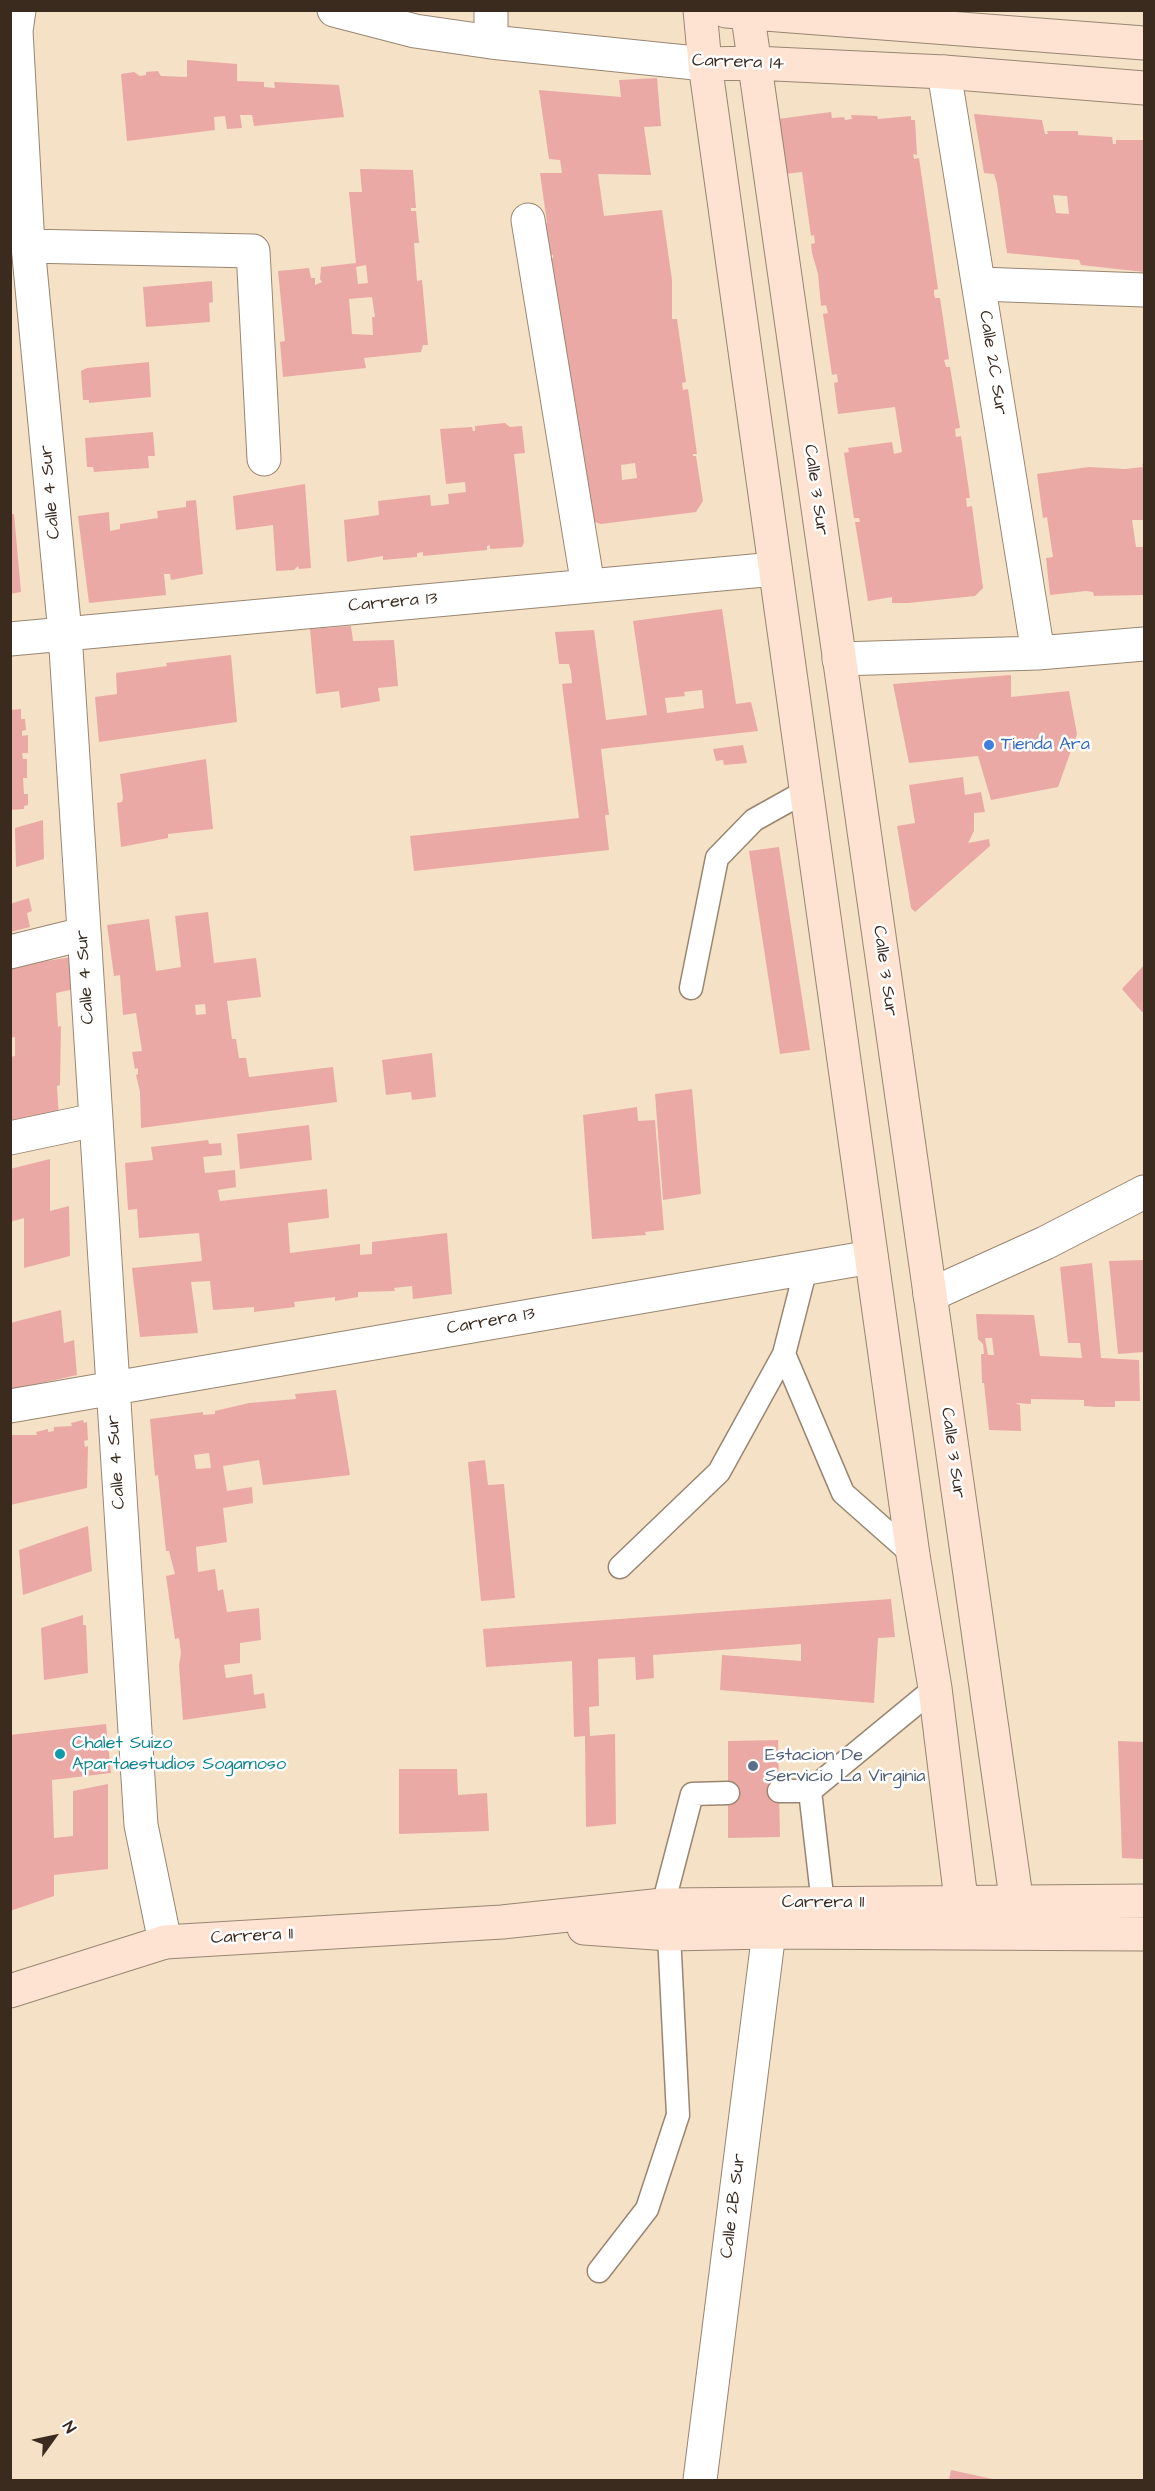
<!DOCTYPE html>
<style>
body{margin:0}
#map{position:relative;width:1155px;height:2491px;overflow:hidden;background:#f5e1c6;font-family:"Architects Daughter",sans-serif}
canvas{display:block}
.frame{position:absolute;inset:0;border:12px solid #3b2a1e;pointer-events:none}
.north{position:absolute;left:24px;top:2407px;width:60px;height:60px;-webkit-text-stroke:4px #fff;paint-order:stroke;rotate:57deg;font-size:16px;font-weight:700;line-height:24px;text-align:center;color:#3b2a1e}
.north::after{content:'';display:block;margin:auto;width:21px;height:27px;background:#3b2a1e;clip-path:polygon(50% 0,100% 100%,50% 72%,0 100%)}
</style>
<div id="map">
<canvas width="1155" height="2491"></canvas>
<div class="frame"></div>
<div class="north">N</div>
</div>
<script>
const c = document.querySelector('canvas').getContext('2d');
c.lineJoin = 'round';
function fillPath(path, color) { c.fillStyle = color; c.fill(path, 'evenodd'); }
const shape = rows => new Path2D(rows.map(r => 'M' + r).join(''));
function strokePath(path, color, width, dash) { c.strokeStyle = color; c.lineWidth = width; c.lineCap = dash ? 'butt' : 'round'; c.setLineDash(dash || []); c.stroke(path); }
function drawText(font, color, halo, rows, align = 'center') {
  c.font = font + ' "Architects Daughter",sans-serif'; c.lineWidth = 5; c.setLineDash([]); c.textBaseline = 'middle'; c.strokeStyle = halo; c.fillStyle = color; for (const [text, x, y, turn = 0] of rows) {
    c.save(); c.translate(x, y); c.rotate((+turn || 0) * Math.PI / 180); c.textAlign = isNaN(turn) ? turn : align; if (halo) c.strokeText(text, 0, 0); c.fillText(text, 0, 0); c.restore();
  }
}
const building = shape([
 [187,60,237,64,237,81,264,82,264,87,275,88,274,82,339,85,344,117,254,126,252,115,240,115,242,128,227,129,225,116,214,117,215,130,127,141,121,74,134,72,140,76,146,75,146,72,158,71,161,76,187,77],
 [657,78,661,126,644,127,651,175,598,174,604,216,662,210,672,280,672,319,677,319,686,382,682,383,683,390,688,389,697,454,693,454,693,456,696,456,703,501,696,512,601,524,586,519,558,329,563,328,563,325,558,325,538,260,553,258,553,255,548,256,542,224,547,223,540,173,562,173,560,160,549,159,539,90,621,97,619,80],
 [635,463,637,478,622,480,621,465],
 [831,112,832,118,844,117,845,120,852,119,851,115,877,116,878,119,911,116,911,120,915,120,917,155,913,154,914,159,919,158,938,289,934,290,934,294,935,298,940,298,949,359,944,360,946,367,950,367,960,428,955,429,956,437,961,436,970,498,966,498,967,507,972,506,983,588,975,596,908,603,892,603,892,597,868,601,855,522,860,522,859,518,854,518,844,453,849,452,848,448,892,442,894,454,902,452,895,407,838,414,834,383,838,382,837,374,832,375,823,314,828,313,826,305,821,306,818,274,812,253,811,244,815,243,814,235,811,236,802,172,785,174,778,119],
 [974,114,1042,120,1045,134,1048,134,1047,131,1078,131,1078,135,1112,137,1113,144,1116,144,1116,140,1144,140,1144,272,1081,265,1079,260,1007,253,997,184,994,174,984,173],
 [1053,195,1067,196,1069,214,1056,213],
 [360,169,413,170,416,208,411,208,411,211,416,211,419,243,414,243,417,281,422,280,428,345,423,345,421,352,364,358,366,368,283,377,280,342,285,341,278,271,309,268,311,278,315,278,315,285,322,282,320,279,321,267,356,263,349,192,362,192],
 [366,265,368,283,358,284,356,267],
 [372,297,375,317,372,317,373,335,352,334,349,299],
 [212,281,213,302,209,303,210,322,146,327,143,287],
 [149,362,151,397,89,403,89,400,83,400,81,371,87,368],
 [505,423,510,427,522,426,525,453,514,454,524,542,522,547,490,549,490,545,487,546,487,550,423,556,423,552,417,553,417,557,383,560,383,556,347,562,344,520,379,515,378,501,430,495,431,506,449,504,448,494,466,492,465,482,446,484,440,429,472,427,473,431,475,431,475,426],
 [153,432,155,456,148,456,149,468,94,472,93,467,87,467,85,438],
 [1144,463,1144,520,1132,520,1136,547,1144,547,1144,595,1094,596,1093,592,1086,591,1050,595,1046,558,1053,557,1047,517,1043,518,1037,474,1089,467,1125,469,1143,467,1142,464],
 [305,484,311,568,299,569,298,566,294,570,276,571,273,525,236,530,233,496],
 [196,500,203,574,171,580,170,574,164,574,166,595,89,603,78,516,109,512,110,531,120,529,120,524,158,518,157,511,186,507,186,501],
 [14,514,21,592,10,594,10,515],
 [722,609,736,704,751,702,758,731,601,749,609,815,605,815,609,850,414,871,410,836,579,818,562,684,572,683,571,672,569,664,559,664,555,632,594,630,606,720,647,715,633,621],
 [702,690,704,708,667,713,665,698,685,696,684,692],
 [351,626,353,641,394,640,398,686,378,688,380,701,341,708,339,691,316,694,310,629],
 [231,655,237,722,99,742,95,697,117,694,116,673,167,666,166,663],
 [1011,675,1011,697,1069,691,1077,734,1058,787,991,800,978,756,909,763,893,684],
 [21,709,21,719,25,719,26,730,22,731,22,736,28,735,28,753,22,753,23,759,27,759,27,778,23,778,24,794,28,794,28,805,24,806,24,809,10,810,10,710],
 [743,745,747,763,724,765,723,760,716,761,713,749],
 [206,759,213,829,168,834,168,838,121,847,117,803,122,802,123,798,120,774],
 [963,777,965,795,981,792,985,812,974,813,974,831,968,843,989,839,990,846,915,912,911,908,897,826,915,823,909,785],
 [43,820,44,859,16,867,15,828],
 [779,847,810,1050,780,1054,749,851],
 [29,898,32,911,27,913,30,927,10,932,10,904],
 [208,912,214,963,256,958,261,997,227,1001,232,1039,236,1039,239,1058,246,1058,249,1077,333,1067,337,1102,141,1128,140,1092,136,1075,138,1074,138,1068,135,1069,132,1052,142,1051,136,1013,123,1015,120,975,114,976,107,925,149,919,156,971,181,967,175,916],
 [205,1004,206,1014,196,1015,195,1005],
 [71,957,74,989,56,993,58,1027,61,1026,60,1085,57,1086,59,1120,10,1131,10,1057,15,1056,15,1037,10,1038,10,967],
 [1144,965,1144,1012,1142,1012,1122,989],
 [432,1053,436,1097,412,1100,411,1092,386,1095,382,1060],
 [692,1089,701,1194,663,1200,655,1094],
 [637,1107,638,1121,655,1120,664,1230,645,1232,646,1235,592,1239,583,1115],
 [309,1125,312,1160,240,1169,237,1134],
 [208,1140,209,1144,221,1143,222,1155,203,1157,205,1173,235,1170,236,1187,218,1190,220,1201,327,1189,329,1218,288,1223,290,1253,360,1244,360,1255,372,1254,372,1242,447,1233,452,1294,413,1299,412,1286,394,1288,395,1291,358,1292,358,1297,335,1301,335,1297,294,1302,295,1307,254,1312,254,1307,213,1310,210,1281,191,1282,198,1333,140,1337,132,1268,202,1261,199,1233,139,1238,137,1209,128,1210,125,1163,153,1160,151,1147],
 [50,1159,50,1211,69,1206,70,1256,24,1268,24,1218,10,1222,10,1169],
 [1144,1260,1144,1352,1118,1354,1109,1261],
 [1092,1263,1101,1358,1139,1360,1140,1401,1115,1401,1115,1407,1098,1407,1084,1406,1084,1400,1031,1399,1031,1404,1015,1403,1020,1405,1021,1431,989,1430,984,1383,982,1383,981,1354,984,1354,983,1344,978,1339,976,1314,1034,1315,1040,1356,1082,1358,1080,1343,1068,1343,1060,1267],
 [985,1338,992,1338,994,1355,988,1355],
 [61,1310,64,1343,74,1340,77,1375,10,1390,10,1323],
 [336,1390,350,1475,263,1485,259,1460,223,1466,227,1491,252,1487,253,1503,223,1508,227,1542,196,1547,198,1572,215,1569,218,1591,223,1589,227,1612,259,1608,261,1640,240,1643,240,1663,224,1665,226,1678,252,1674,254,1695,264,1693,266,1708,183,1720,179,1665,181,1653,179,1638,175,1639,166,1576,175,1574,169,1551,166,1551,158,1475,155,1476,150,1419,203,1412,203,1415,215,1414,215,1411,249,1403,296,1399,295,1394],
 [209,1453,211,1468,196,1469,194,1455],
 [83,1420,84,1423,87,1422,88,1440,84,1441,85,1447,88,1446,87,1488,10,1505,10,1435,37,1435,36,1432,48,1429,48,1432,54,1431,54,1427,72,1426,71,1423],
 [485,1460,488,1485,504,1484,515,1598,481,1601,468,1462],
 [88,1526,92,1571,23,1595,19,1550],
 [891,1599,895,1637,878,1638,874,1703,720,1690,722,1655,801,1661,801,1644,653,1655,654,1678,636,1680,635,1657,598,1659,599,1706,589,1707,590,1736,615,1734,616,1824,586,1827,585,1736,574,1737,572,1661,486,1667,483,1629],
 [83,1615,83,1625,86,1625,88,1673,44,1680,41,1628],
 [106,1724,111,1773,52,1780,54,1838,73,1836,73,1791,108,1784,108,1869,54,1875,54,1896,10,1911,10,1735],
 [778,1740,780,1837,728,1838,728,1741],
 [1118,1741,1144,1742,1144,1859,1122,1858],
 [399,1769,457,1769,458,1795,487,1793,489,1831,399,1834],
 [951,2470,997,2480,949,2480]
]);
const lane = shape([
 [691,988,717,858,754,820,806,791],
 [784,1354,843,1493,913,1555],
 [620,1567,719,1472,784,1354,806,1268],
 [779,1791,810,1791,935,1688],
 [810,1791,823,1904],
 [599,2271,647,2209,678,2115,669,1934,663,1905,692,1794,728,1793]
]);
const street = shape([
 [19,10,16,31,28,246,65,633,141,1825,165,1942],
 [334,10,415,31,491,42,705,64],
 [491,42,491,10],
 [944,72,1038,653],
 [528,220,588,586],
 [28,246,253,251,264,459],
 [979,284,1144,290],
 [10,639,775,569],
 [839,659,1038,653,1144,644],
 [10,952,83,934],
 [10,1138,95,1120],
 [930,1295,1045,1243,1144,1192],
 [10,1406,871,1257],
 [700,2480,769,1932,767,1905]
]);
const secondary = shape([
 [700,10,705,64,913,1555,935,1688,965,1932],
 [747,10,1021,1932],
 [726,11,1144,43],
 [705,64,754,63,944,72,1144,88],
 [584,1928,669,1934,769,1932,1144,1934],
 [10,1991,165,1942,502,1922,663,1905,1144,1901]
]);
const markers = [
 [989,745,6,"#3f7fe0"],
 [60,1754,6,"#0f9aa8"],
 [753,1766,6,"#5c6f8a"]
];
const streetNames = [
 ["Carrera 14",738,63,2],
 ["Calle 2C Sur",992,363,81],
 ["Calle 3 Sur",815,490,82],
 ["Calle 4 Sur",51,492,-95],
 ["Carrera 13",393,603,-5],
 ["Calle 3 Sur",884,971,82],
 ["Calle 4 Sur",86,977,-94],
 ["Carrera 13",491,1322,-10],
 ["Calle 3 Sur",952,1453,82],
 ["Calle 4 Sur",117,1462,-94],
 ["Carrera 11",823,1903],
 ["Carrera 11",252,1937,-3],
 ["Calle 2B Sur",734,2206,-83]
];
const shopNames = [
 ["Tienda Ara",1001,745]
];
const cultureNames = [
 ["Chalet Suizo",72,1744],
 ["Apartaestudios Sogamoso",72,1765]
];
const serviceNames = [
 ["Estacion De",765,1756],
 ["Servicio La Virginia",765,1777]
];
fillPath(building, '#eba9a6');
strokePath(lane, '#988672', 25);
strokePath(street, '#988672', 35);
strokePath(secondary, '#988672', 35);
strokePath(lane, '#fff', 22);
strokePath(street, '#fff', 33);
strokePath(secondary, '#fee3d2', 33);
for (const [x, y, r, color] of markers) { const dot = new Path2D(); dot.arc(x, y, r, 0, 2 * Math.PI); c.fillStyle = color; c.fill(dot); strokePath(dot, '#fff', 2); }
drawText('18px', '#3b2a1e', '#fff', streetNames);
drawText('18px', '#366cbe', '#fff', shopNames, 'left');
drawText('18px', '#0d838f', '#fff', cultureNames, 'left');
drawText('18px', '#4e5e75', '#fff', serviceNames, 'left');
</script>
